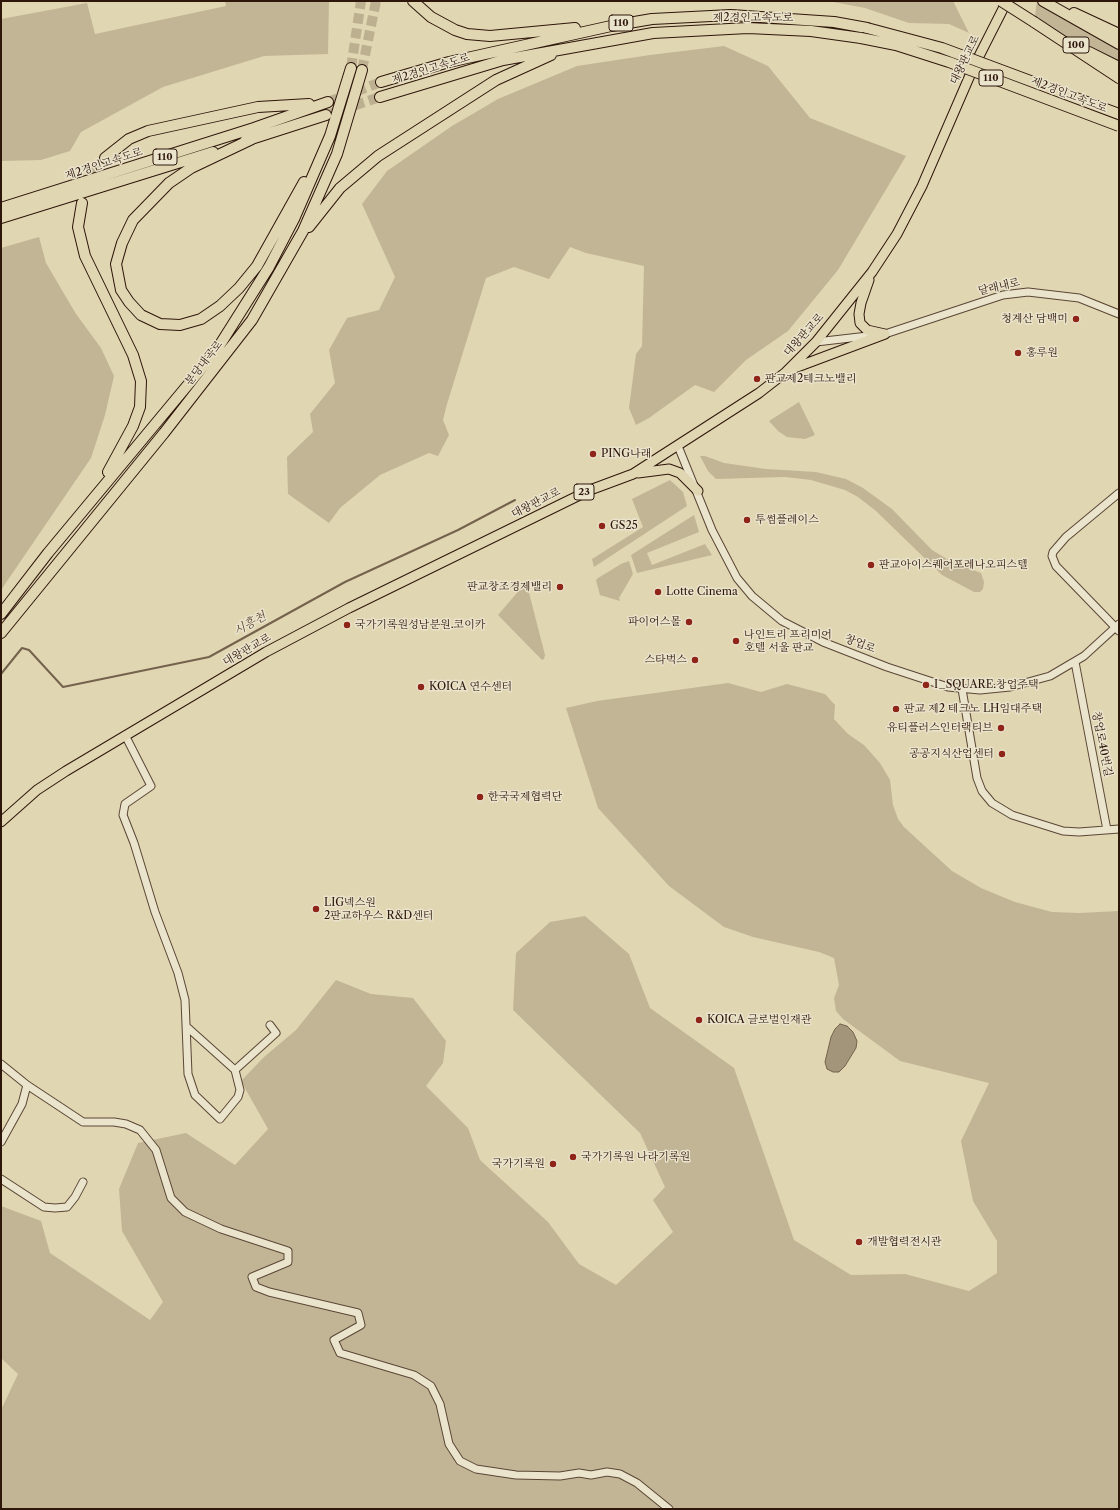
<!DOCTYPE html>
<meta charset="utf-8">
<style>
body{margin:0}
#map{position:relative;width:1120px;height:1510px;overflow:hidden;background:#e0d6b2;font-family:"Libre Caslon Text",serif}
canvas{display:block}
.frame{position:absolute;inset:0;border:2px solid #2e160b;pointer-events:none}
</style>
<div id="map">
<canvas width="1120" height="1510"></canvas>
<div class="frame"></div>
</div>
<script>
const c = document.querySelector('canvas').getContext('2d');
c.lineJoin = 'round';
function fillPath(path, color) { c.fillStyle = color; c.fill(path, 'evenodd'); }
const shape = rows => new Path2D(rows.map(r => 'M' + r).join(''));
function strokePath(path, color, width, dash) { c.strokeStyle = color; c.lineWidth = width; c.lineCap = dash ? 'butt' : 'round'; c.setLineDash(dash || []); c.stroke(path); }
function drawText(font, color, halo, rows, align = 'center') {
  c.font = font + ' "Libre Caslon Text","Noto Serif KR",serif'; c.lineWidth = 3; c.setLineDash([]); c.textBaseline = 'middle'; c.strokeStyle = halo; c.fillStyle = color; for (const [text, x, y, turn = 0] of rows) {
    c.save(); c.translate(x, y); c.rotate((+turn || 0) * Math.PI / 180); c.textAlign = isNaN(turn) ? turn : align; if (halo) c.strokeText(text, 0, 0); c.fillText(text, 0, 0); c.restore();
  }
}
const green = shape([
 [225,1,329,1,328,54,264,56,163,87,81,132,70,151,41,160,1,161,1,19,87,3,95,34,226,6],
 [828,1,953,1,969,33,949,24,909,23,865,8],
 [1037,1,1046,1,1119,34,1119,78,1034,22],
 [724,46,768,66,810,118,906,156,838,270,788,331,746,360,714,392,695,385,649,418,636,425,629,408,636,354,642,346,644,266,586,253,570,247,549,279,514,267,486,278,447,404,443,420,449,435,438,456,429,453,380,475,340,508,329,523,288,494,287,457,313,432,310,414,335,383,329,350,347,318,379,310,395,277,362,204,387,171,452,126,498,99,577,66,650,55],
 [39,237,46,263,76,314,101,348,114,376,105,415,91,458,1,590,1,248],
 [799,402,815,435,805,439,787,437,778,431,769,421],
 [705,456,724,463,766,469,816,472,846,479,863,488,892,509,932,550,952,562,981,573,984,582,983,589,980,592,974,592,942,575,876,511,858,497,845,490,811,480,785,477,716,479,708,471,700,456],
 [670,480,683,492,687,506,594,567,592,559,643,527,632,499],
 [694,515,699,532,647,553,652,565,705,544,712,555,637,573,631,555],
 [629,561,633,574,619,598,620,601,600,595,596,580,598,578,621,564],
 [526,586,528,589,545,655,544,659,542,660,498,615,522,587],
 [728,683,761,692,787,684,825,694,835,705,834,719,848,734,864,745,880,763,890,780,893,805,898,819,904,827,952,871,981,888,1015,902,1052,912,1079,913,1119,911,1119,1509,1,1509,1,1410,18,1374,1,1358,1,1206,41,1221,50,1253,150,1320,163,1302,122,1231,119,1189,138,1143,186,1133,235,1165,268,1129,241,1081,264,1057,296,1030,336,980,371,994,413,998,446,1041,443,1063,426,1086,468,1128,480,1160,548,1222,579,1264,616,1285,673,1232,653,1200,665,1187,640,1133,513,1010,516,953,550,922,585,916,629,954,650,1008,734,1068,794,1240,851,1275,905,1274,969,1291,997,1273,997,1241,973,1201,961,1141,989,1083,900,1061,843,1019,836,1011,834,998,839,985,834,958,819,952,753,937,724,927,669,886,598,808,566,708,597,701]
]);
const water = shape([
 [840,1024,847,1026,853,1032,857,1041,856,1048,845,1066,839,1072,833,1072,827,1069,825,1062,831,1037,835,1029,840,1024]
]);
const stream = shape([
 [1,674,22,648,29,650,63,687,209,657,345,582,458,530,515,500]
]);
const highwayTunnel = shape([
 [351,68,361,1],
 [362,70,376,1],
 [328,102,381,82],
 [326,115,380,97],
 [86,186,91,175,105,158]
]);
const minor = shape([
 [816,342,885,334,1003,295,1028,292,1079,298,1119,314],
 [678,446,712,530,737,578,752,596,782,621,823,642,887,667,948,687,980,690,1010,687,1050,676,1084,656,1119,624],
 [1119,631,1056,566,1052,556,1053,552,1066,537,1119,493],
 [1075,662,1107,830],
 [962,689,977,778,982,791,992,803,1012,815,1063,831,1079,832,1119,829],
 [125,735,151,786,125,804,123,815,134,843,155,912,178,973,185,1000,188,1074,195,1095,220,1119,238,1097,240,1090,235,1070,276,1033,270,1025],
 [187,1027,235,1070],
 [1,1064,27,1085,83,1122,114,1122,126,1124,140,1130,156,1150,171,1198,185,1212,221,1229,288,1251,288,1262,252,1277,256,1287,269,1292,358,1313,361,1325,334,1340,340,1353,414,1375,431,1386,440,1404,449,1444,460,1461,476,1469,516,1475,560,1476,579,1473,591,1475,607,1472,620,1474,637,1483,669,1509],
 [1,1142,22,1104,27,1085],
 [1,1179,44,1207,55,1208,67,1207,75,1197,83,1182]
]);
const major = shape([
 [869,280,861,303,859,314,860,323,867,330,885,334],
 [789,370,885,334],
 [638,473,669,469,680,473,698,491],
 [1,822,37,790,66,771,266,652,349,608,590,490,633,474,759,393,786,372,816,342,872,272,897,234,922,186,974,66,1007,1]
]);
const highway = shape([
 [413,1,431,17,455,30,467,34,490,36,575,28],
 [1043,1,1119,44],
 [1074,13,1119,34],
 [1034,22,1119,78],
 [1089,52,1119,67],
 [381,82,449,62,611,26,652,19,731,15,834,22,867,28],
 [380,97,503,60,653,33,748,28,811,31,861,38],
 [252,139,191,168,169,183,133,220,122,243,116,264,121,290,129,302,141,315,160,324,180,325,201,319,220,306,239,288,257,266,304,182],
 [245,141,326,115],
 [105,158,129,139,148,131,258,107,309,104],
 [82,203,78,227,85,256,133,355,141,381,140,407,133,426,108,472],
 [1,208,254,128,328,102],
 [1,218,213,152],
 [309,227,340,188,378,156,496,80,551,55],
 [1,614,48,553,216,351,269,267,294,219,330,136,351,68],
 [1,633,164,433,252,320,303,231,337,154,362,70]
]);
const highwayBridge = shape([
 [1001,1,1034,22],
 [867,28,942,48,1119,114],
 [861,38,896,45,949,62,1119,126]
]);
const markers = [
 [1076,319,4,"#8f2418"],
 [1018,353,4,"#8f2418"],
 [757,379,4,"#8f2418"],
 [593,454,4,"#8f2418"],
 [747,520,4,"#8f2418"],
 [602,526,4,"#8f2418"],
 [871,565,4,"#8f2418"],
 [560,587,4,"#8f2418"],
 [658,592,4,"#8f2418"],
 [689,622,4,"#8f2418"],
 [347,625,4,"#8f2418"],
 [736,641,4,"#8f2418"],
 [695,660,4,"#8f2418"],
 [926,685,4,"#8f2418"],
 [421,687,4,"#8f2418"],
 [896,709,4,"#8f2418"],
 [1001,728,4,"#8f2418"],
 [1002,754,4,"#8f2418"],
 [480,797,4,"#8f2418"],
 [316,909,4,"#8f2418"],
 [699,1020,4,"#8f2418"],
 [573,1157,4,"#8f2418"],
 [553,1164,4,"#8f2418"],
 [859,1242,4,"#8f2418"]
];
const shields = [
 [621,23,24],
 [1076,45,26],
 [991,78,24],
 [165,157,24],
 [584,492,20]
];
const shieldNames = [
 ["110",621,23],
 ["100",1076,45],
 ["110",991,78],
 ["110",165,157],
 ["23",584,492]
];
const streetNames = [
 ["제2경인고속도로",753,18],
 ["대왕판교로",965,60,-64],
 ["제2경인고속도로",431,69,-17],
 ["제2경인고속도로",1069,95,21],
 ["제2경인고속도로",104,164,-18],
 ["달래내로",999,287,-13],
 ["대왕판교로",804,335,-48],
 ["분당내곡로",204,363,-52],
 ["대왕판교로",536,503,-27],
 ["창업로",860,644,21],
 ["대왕판교로",247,650,-30],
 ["창업로40번길",1102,744,79]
];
const poiNames = [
 ["청계산 담백미",1068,319,"right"],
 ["홍루원",1026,353],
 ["판교제2테크노밸리",765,379],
 ["PING나래",601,454],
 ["투썸플레이스",755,520],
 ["GS25",610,526],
 ["판교아이스퀘어포레나오피스텔",879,565],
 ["판교창조경제밸리",552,587,"right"],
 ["Lotte Cinema",666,592],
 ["파이어스몰",681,622,"right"],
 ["국가기록원성남분원.코이카",355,625],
 ["나인트리 프리미어",744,635],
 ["호텔 서울 판교",744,648],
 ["스타벅스",687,660,"right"],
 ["I_SQUARE.창업주택",934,685],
 ["KOICA 연수센터",429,687],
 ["판교 제2 테크노 LH임대주택",904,709],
 ["유티플러스인터랙티브",993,728,"right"],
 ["공공지식산업센터",994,754,"right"],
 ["한국국제협력단",488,797],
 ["LIG넥스원",324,903],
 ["2판교하우스 R&D센터",324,916],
 ["KOICA 글로벌인재관",707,1020],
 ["국가기록원 나라기록원",581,1157],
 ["국가기록원",545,1164,"right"],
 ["개발협력전시관",867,1242]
];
const waterNames = [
 ["시흥천",250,624,-29]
];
fillPath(green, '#c2b596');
fillPath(water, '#a39579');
strokePath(water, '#74624d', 1);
strokePath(stream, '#74624d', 2);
strokePath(highwayTunnel, '#bcb091', 10, [10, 5]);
strokePath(minor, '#5a4635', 9);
strokePath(major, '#2e160b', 11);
strokePath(highway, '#2e160b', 12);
strokePath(minor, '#ebe4cd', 7);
strokePath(major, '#e0d6b2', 9);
strokePath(highway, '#e0d6b2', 10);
strokePath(highwayBridge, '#2e160b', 12, []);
strokePath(highwayBridge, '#e0d6b2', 10);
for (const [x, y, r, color] of markers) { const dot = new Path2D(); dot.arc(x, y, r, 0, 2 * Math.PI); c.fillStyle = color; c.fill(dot); strokePath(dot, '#ebe4cd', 1.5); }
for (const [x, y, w] of shields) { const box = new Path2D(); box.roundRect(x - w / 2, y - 8, w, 16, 3); c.fillStyle = '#ebe4cd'; c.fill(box); strokePath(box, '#2e160b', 1); }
drawText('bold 10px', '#2e160b', null, shieldNames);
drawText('11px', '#2e160b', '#ebe4cd', streetNames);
drawText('11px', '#2e160b', '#ebe4cd', poiNames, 'left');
drawText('italic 12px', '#5d4937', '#ebe4cd', waterNames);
</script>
